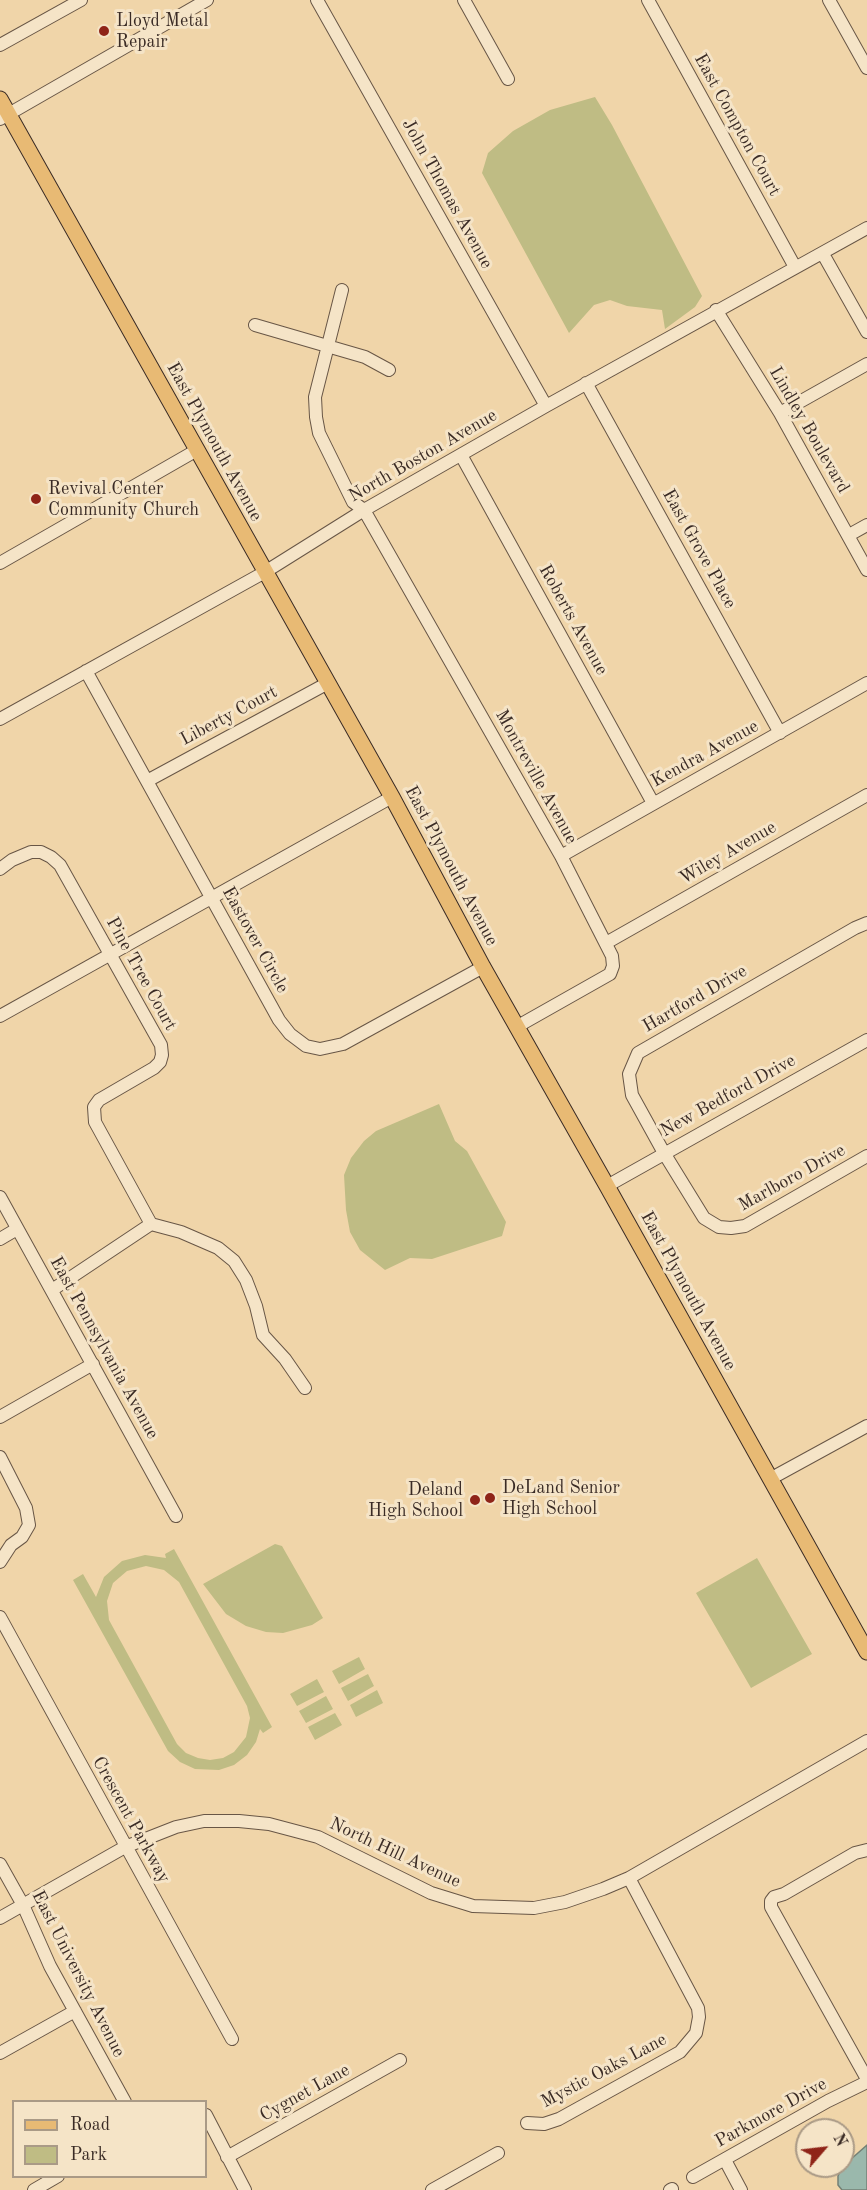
<!DOCTYPE html>
<style>
body{margin:0}
#map{position:relative;width:867px;height:2190px;overflow:hidden;background:#f0d5a9;font-family:"Old Standard TT",serif}
canvas{display:block}
.legend{position:absolute;left:12px;top:2100px;width:195px;height:78px;box-sizing:border-box;background:#f5e4c7;border:2px solid #aa9a86;margin:0;padding:8px 10px;list-style:none;font-size:18px;color:#3a2b25}
.legend li{display:flex;align-items:center;gap:12px;height:30px}
.legend b{width:30px;border:2px solid #aa9a86}
.north{position:absolute;left:795px;top:2118px;width:60px;height:60px;box-sizing:border-box;background:#f5e4c7;border:2px solid #aa9a86;border-radius:50%;rotate:62deg;font-size:16px;font-weight:700;line-height:24px;text-align:center;color:#3a2b25}
.north::after{content:'';display:block;margin:auto;width:21px;height:27px;background:#8f2418;clip-path:polygon(50% 0,100% 100%,50% 72%,0 100%)}
</style>
<div id="map">
<canvas width="867" height="2190"></canvas>
<ul class="legend">
<li><b style="height:8px;background:#e8ba74"></b>Road</li>
<li><b style="height:16px;background:#bfbc84"></b>Park</li>
</ul>
<div class="north">N</div>
</div>
<script>
const c = document.querySelector('canvas').getContext('2d');
c.lineJoin = 'round';
function fillPath(path, color) { c.fillStyle = color; c.fill(path, 'evenodd'); }
const shape = rows => new Path2D(rows.map(r => 'M' + r).join(''));
function strokePath(path, color, width, dash) { c.strokeStyle = color; c.lineWidth = width; c.lineCap = dash ? 'butt' : 'round'; c.setLineDash(dash || []); c.stroke(path); }
function drawText(font, color, halo, rows, align = 'center') {
  c.font = font + ' "Old Standard TT",serif'; c.lineWidth = 6; c.setLineDash([]); c.textBaseline = 'middle'; c.strokeStyle = halo; c.fillStyle = color; for (const [text, x, y, turn = 0] of rows) {
    c.save(); c.translate(x, y); c.rotate((+turn || 0) * Math.PI / 180); c.textAlign = isNaN(turn) ? turn : align; if (halo) c.strokeText(text, 0, 0); c.fillText(text, 0, 0); c.restore();
  }
}
const green = shape([
 [595,97,612,125,702,296,695,307,665,329,662,310,627,306,610,300,594,305,569,333,482,173,488,153,513,131,550,110],
 [439,1104,455,1141,467,1151,506,1222,502,1236,432,1259,410,1258,385,1270,360,1250,350,1232,346,1210,344,1175,351,1158,364,1141,376,1131],
 [275,1544,282,1546,323,1618,312,1625,283,1633,266,1632,246,1626,226,1614,203,1584],
 [174,1549,272,1727,263,1733,260,1729,256,1742,247,1755,234,1765,219,1770,195,1769,180,1762,168,1751,73,1580,83,1574,96,1597,104,1577,122,1561,145,1555,166,1558,165,1554],
 [146,1566,164,1570,179,1582,247,1706,250,1718,246,1737,234,1752,223,1758,210,1760,198,1758,186,1753,177,1744,109,1620,107,1601,113,1583,127,1571],
 [757,1558,812,1654,751,1688,696,1593],
 [359,1657,365,1669,339,1684,332,1671],
 [368,1674,374,1686,348,1701,341,1688],
 [317,1679,324,1692,297,1706,290,1694],
 [377,1690,383,1703,356,1717,350,1705],
 [326,1696,333,1709,306,1723,299,1711],
 [335,1713,342,1725,315,1740,308,1727]
]);
const water = shape([
 [867,2145,867,2190,842,2190,838,2185,838,2176,842,2167,867,2145]
]);
const minor = shape([
 [317,0,546,406],
 [464,0,508,79],
 [648,0,795,267],
 [829,0,867,68],
 [0,45,81,0],
 [0,119,207,0],
 [823,254,867,332],
 [342,290,315,397,316,417,319,433,353,502,364,510,561,856,612,956,613,966,610,974,518,1026],
 [716,310,780,413,867,570],
 [255,325,365,357,389,370],
 [586,383,780,733],
 [780,413,867,364],
 [461,455,653,803],
 [849,535,867,525],
 [0,563,197,450],
 [86,671,279,1020,290,1034,306,1046,320,1049,343,1044,483,967],
 [0,719,265,572,364,510,546,406,867,228],
 [147,781,328,683],
 [561,856,867,683],
 [0,869,12,860,31,852,41,852,51,857,60,865,161,1045,162,1055,160,1062,154,1068,99,1100,94,1107,95,1122,151,1224],
 [867,923,855,928,638,1053,629,1074,632,1095,664,1153,704,1218,719,1227,731,1228,745,1226,867,1156],
 [606,943,867,795],
 [0,1016,392,797],
 [607,1186,867,1040],
 [0,1197,176,1516],
 [151,1224,181,1232,218,1248,234,1261,246,1280,256,1306,263,1335,285,1359,305,1388],
 [0,1239,17,1229],
 [52,1290,151,1224],
 [0,1417,93,1364],
 [0,1457,26,1508,29,1525,22,1537,11,1545,0,1562],
 [770,1479,867,1426],
 [0,1617,232,2039],
 [867,1850,855,1853,784,1894,774,1897,771,1901,771,1907,867,2079],
 [0,1864,23,1905,50,1966,125,2102],
 [0,1918,125,1847,176,1827,204,1821,239,1821,269,1824,318,1837,431,1893,473,1906,534,1908,565,1902,603,1889,629,1878,867,1741],
 [0,2053,75,2011],
 [206,2115,245,2190],
 [527,2123,544,2124,559,2119,680,2052,696,2033,699,2017,698,2008,629,1878],
 [227,2157,400,2060],
 [725,2160,741,2190],
 [693,2177,828,2101,867,2082],
 [34,2190,58,2176],
 [432,2190,498,2153],
 [670,2190,672,2189]
]);
const major = shape([
 [0,99,392,797,483,967,607,1186,867,1652]
]);
const markers = [
 [104,31,6,"#8f2418"],
 [36,499,6,"#8f2418"],
 [490,1498,6,"#8f2418"],
 [475,1500,6,"#8f2418"]
];
const poiNames = [
 ["Lloyd Metal",116,21],
 ["Repair",116,42],
 ["Revival Center",48,489],
 ["Community Church",48,510],
 ["DeLand Senior",502,1488],
 ["High School",502,1509],
 ["Deland",463,1490,"right"],
 ["High School",463,1511,"right"]
];
const streetNames = [
 ["East Compton Court",737,125,61],
 ["John Thomas Avenue",447,194,61],
 ["Lindley Boulevard",809,430,60],
 ["East Plymouth Avenue",214,442,61],
 ["North Boston Avenue",423,456,-30],
 ["East Grove Place",699,549,61],
 ["Roberts Avenue",573,620,61],
 ["Liberty Court",229,716,-28],
 ["Kendra Avenue",705,754,-29],
 ["Montreville Avenue",536,777,61],
 ["Wiley Avenue",728,853,-30],
 ["East Plymouth Avenue",451,866,62],
 ["Eastover Circle",255,940,61],
 ["Pine Tree Court",141,974,61],
 ["Hartford Drive",695,999,-30],
 ["New Bedford Drive",728,1096,-29],
 ["Marlboro Drive",792,1178,-29],
 ["East Plymouth Avenue",688,1291,61],
 ["East Pennsylvania Avenue",104,1348,61],
 ["Crescent Parkway",131,1820,61],
 ["North Hill Avenue",395,1853,25],
 ["East University Avenue",78,1974,63],
 ["Mystic Oaks Lane",604,2071,-28],
 ["Cygnet Lane",305,2093,-29],
 ["Parkmore Drive",771,2113,-29]
];
fillPath(green, '#bfbc84');
fillPath(water, '#9ab8ac');
strokePath(water, '#748076', 1.5);
strokePath(minor, '#685646', 14);
strokePath(major, '#3a2b25', 17);
strokePath(minor, '#f5e4c7', 12);
strokePath(major, '#e8ba74', 15);
for (const [x, y, r, color] of markers) { const dot = new Path2D(); dot.arc(x, y, r, 0, 2 * Math.PI); c.fillStyle = color; c.fill(dot); strokePath(dot, '#f5e4c7', 2); }
drawText('18px', '#3a2b25', '#f5e4c7', poiNames, 'left');
drawText('18px', '#3a2b25', '#f5e4c7', streetNames);
</script>
